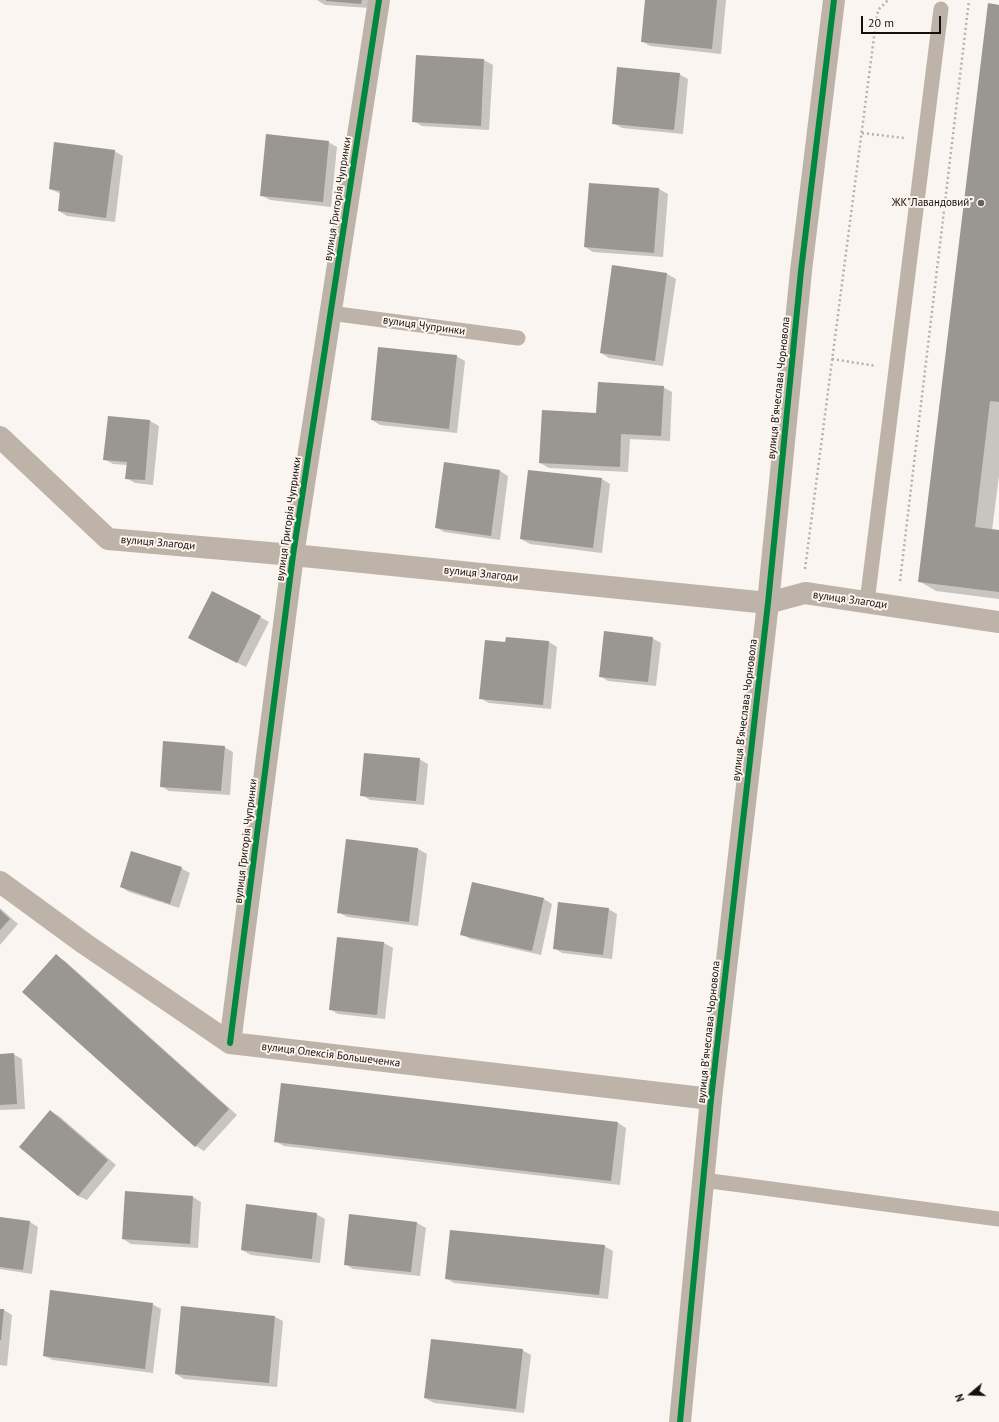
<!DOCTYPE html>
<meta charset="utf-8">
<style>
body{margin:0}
#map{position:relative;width:999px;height:1422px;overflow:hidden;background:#faf5f0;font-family:"PT Sans",sans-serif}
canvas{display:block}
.north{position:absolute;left:951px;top:1374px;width:40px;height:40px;-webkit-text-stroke:3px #fdf4ed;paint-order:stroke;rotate:251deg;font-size:11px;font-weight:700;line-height:16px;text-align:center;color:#14100e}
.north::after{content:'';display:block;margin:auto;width:14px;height:18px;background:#14100e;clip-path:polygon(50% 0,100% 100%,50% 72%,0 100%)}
.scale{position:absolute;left:861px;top:16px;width:80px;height:18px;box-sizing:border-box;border:2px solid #14100e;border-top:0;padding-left:5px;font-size:12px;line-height:14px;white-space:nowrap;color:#14100e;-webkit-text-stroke:3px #fdf4ed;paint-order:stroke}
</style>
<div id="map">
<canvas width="999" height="1422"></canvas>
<div class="north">N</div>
<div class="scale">20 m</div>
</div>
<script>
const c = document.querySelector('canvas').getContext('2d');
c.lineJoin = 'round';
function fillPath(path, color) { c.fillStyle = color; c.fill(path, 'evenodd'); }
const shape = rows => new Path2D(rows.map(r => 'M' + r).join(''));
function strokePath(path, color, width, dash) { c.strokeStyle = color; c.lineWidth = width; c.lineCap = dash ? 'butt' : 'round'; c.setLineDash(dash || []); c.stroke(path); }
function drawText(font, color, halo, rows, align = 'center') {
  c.font = font + ' "PT Sans",sans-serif'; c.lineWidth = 4; c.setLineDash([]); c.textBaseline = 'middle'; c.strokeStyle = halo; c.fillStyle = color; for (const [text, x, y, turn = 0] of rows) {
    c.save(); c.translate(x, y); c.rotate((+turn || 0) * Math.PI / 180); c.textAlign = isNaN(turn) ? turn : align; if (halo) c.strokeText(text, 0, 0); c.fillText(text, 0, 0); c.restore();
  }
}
const shadow = shape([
 [317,0,370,0,370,8,325,5],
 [646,0,726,0,721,54,650,46,642,41],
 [999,6,999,476,992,530,999,531,999,599,936,591,919,581],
 [417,56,484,60,493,65,489,130,422,126,413,121],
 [679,74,688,79,683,134,622,128,613,123],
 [328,142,337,147,331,207,270,200,261,195],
 [114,151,123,156,115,222,67,216,59,211,61,194,50,189],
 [590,184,659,189,668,194,663,257,593,252,585,247],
 [613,266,667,274,676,279,663,366,609,358,601,353],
 [456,356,465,361,457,433,380,425,372,420],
 [663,387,672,392,670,441,630,439,628,472,549,468,540,463,597,414],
 [109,417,150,421,159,426,153,485,135,483,126,478,127,465,113,464,104,459],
 [500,471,508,476,500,540,444,532,436,527],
 [602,479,610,484,602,553,530,544,521,539],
 [260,617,269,622,246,667,198,643],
 [652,638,661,643,656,686,608,681,600,676],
 [549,642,557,647,551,709,489,703,480,698,506,643],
 [224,747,233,752,230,795,169,791,161,786],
 [419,759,428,764,424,805,370,800,362,795],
 [347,840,418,849,427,854,418,926,347,917,338,912],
 [181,868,190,873,179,908,129,892,121,887],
 [544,899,552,904,541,955,470,939,461,934],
 [0,908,18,924,0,945],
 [608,909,617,914,612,959,562,953,554,948],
 [338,938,384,943,393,948,385,1019,338,1014,330,1009],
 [56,956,65,961,237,1115,204,1151,196,1146,24,992],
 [13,1054,22,1059,25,1109,0,1110,0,1055],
 [51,1112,59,1116,116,1165,87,1200,78,1196],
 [618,1123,626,1128,620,1185,284,1146,275,1141],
 [193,1197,201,1202,198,1248,131,1244,123,1239],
 [316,1214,325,1219,320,1263,251,1255,242,1250],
 [350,1216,417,1223,426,1228,420,1276,353,1269,345,1264],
 [0,1218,30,1222,38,1227,32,1274,0,1269],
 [604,1246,613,1251,608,1299,454,1283,446,1278],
 [152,1304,161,1309,153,1373,53,1360,44,1356],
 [0,1310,4,1310,12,1315,7,1366,0,1365],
 [275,1317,283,1321,277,1387,184,1379,176,1374],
 [522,1350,531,1355,524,1413,434,1403,425,1398]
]);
const building = shape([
 [326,0,362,0,361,4,326,1],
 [645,0,717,0,712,49,641,42],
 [988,3,999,5,999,402,990,401,975,527,999,530,999,592,918,582],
 [416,55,484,59,481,126,412,122],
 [617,67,680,73,674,130,612,124],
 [266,134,329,141,323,202,260,196],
 [54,142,115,150,106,218,58,211,60,191,49,189],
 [589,183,659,188,654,253,584,247],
 [612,265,667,273,655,361,600,353],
 [378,347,457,355,449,429,371,420],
 [598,382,664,386,661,436,621,434,620,467,539,463,542,410,596,413],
 [108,416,150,420,145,480,125,479,127,462,103,460],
 [444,462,500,470,491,536,435,528],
 [528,470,602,478,593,548,520,539],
 [212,591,261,616,237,663,188,638],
 [604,631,653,637,648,682,599,677],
 [506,637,549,641,543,705,479,699,485,640,505,642],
 [163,741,225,746,221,791,160,787],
 [364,753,420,758,416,801,360,796],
 [346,839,418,848,409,922,337,913],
 [131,851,182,867,170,904,120,887],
 [472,882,544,898,532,951,460,935],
 [558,902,609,908,603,955,553,949],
 [0,910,10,919,0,930],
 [337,937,384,942,377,1015,329,1010],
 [56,954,229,1109,195,1147,22,992],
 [14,1053,17,1104,0,1105,0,1054],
 [281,1083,618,1122,611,1181,274,1142],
 [50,1110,108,1160,78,1196,19,1147],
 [125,1191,193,1196,190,1244,122,1239],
 [246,1204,317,1213,312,1259,241,1250],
 [349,1214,417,1222,411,1272,344,1265],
 [0,1217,30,1221,23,1270,0,1267],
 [450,1230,605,1245,599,1295,445,1279],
 [50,1290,153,1303,145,1369,43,1356],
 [181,1306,275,1316,269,1383,175,1374],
 [0,1309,4,1309,1,1340,0,1340],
 [431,1339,523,1349,516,1409,424,1398]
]);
const path = shape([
 [862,133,904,138],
 [832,359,876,366],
 [805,569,874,37,878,10,888,0],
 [900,581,969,0]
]);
const service = shape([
 [330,313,518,338],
 [867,602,941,9],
 [703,1180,999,1219]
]);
const minor = shape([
 [0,437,108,539,293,555,768,603,805,593,999,622],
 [0,882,85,944,230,1043,711,1099],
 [230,1043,293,555,379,0]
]);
const tertiary = shape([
 [680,1422,711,1099,768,603,801,271,834,0]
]);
const cycleway = shape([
 [230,1043,293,555,379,0],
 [680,1422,711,1099,768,603,801,271,834,0]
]);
const markers = [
 [981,203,4,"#64605d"]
];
const streetNames = [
 ["вулиця Григорія Чупринки",338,199,-81],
 ["вулиця Чупринки",424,326,8],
 ["вулиця Вʼячеслава Чорновола",779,388,-84],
 ["вулиця Григорія Чупринки",289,519,-82],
 ["вулиця Злагоди",158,543,5],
 ["вулиця Злагоди",481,574,6],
 ["вулиця Злагоди",850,600,8],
 ["вулиця Вʼячеслава Чорновола",745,710,-83],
 ["вулиця Григорія Чупринки",246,841,-83],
 ["вулиця Вʼячеслава Чорновола",709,1032,-84],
 ["вулиця Олексія Большеченка",331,1055,7]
];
const poiNames = [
 ["ЖК\"Лавандовий\"",973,203]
];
fillPath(shadow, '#0003');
fillPath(building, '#9a9692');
strokePath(path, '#b7afa9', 2.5, [2, 3]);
strokePath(service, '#beb3a9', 15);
strokePath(minor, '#beb3a9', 22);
strokePath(tertiary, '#beb3a9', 22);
strokePath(cycleway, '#00873e', 6);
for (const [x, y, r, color] of markers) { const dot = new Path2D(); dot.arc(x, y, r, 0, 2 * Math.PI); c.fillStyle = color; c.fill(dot); strokePath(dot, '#fdf4ed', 1.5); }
drawText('11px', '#14100e', '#fdf4ed', streetNames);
drawText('11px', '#14100e', '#fdf4ed', poiNames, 'right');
</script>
